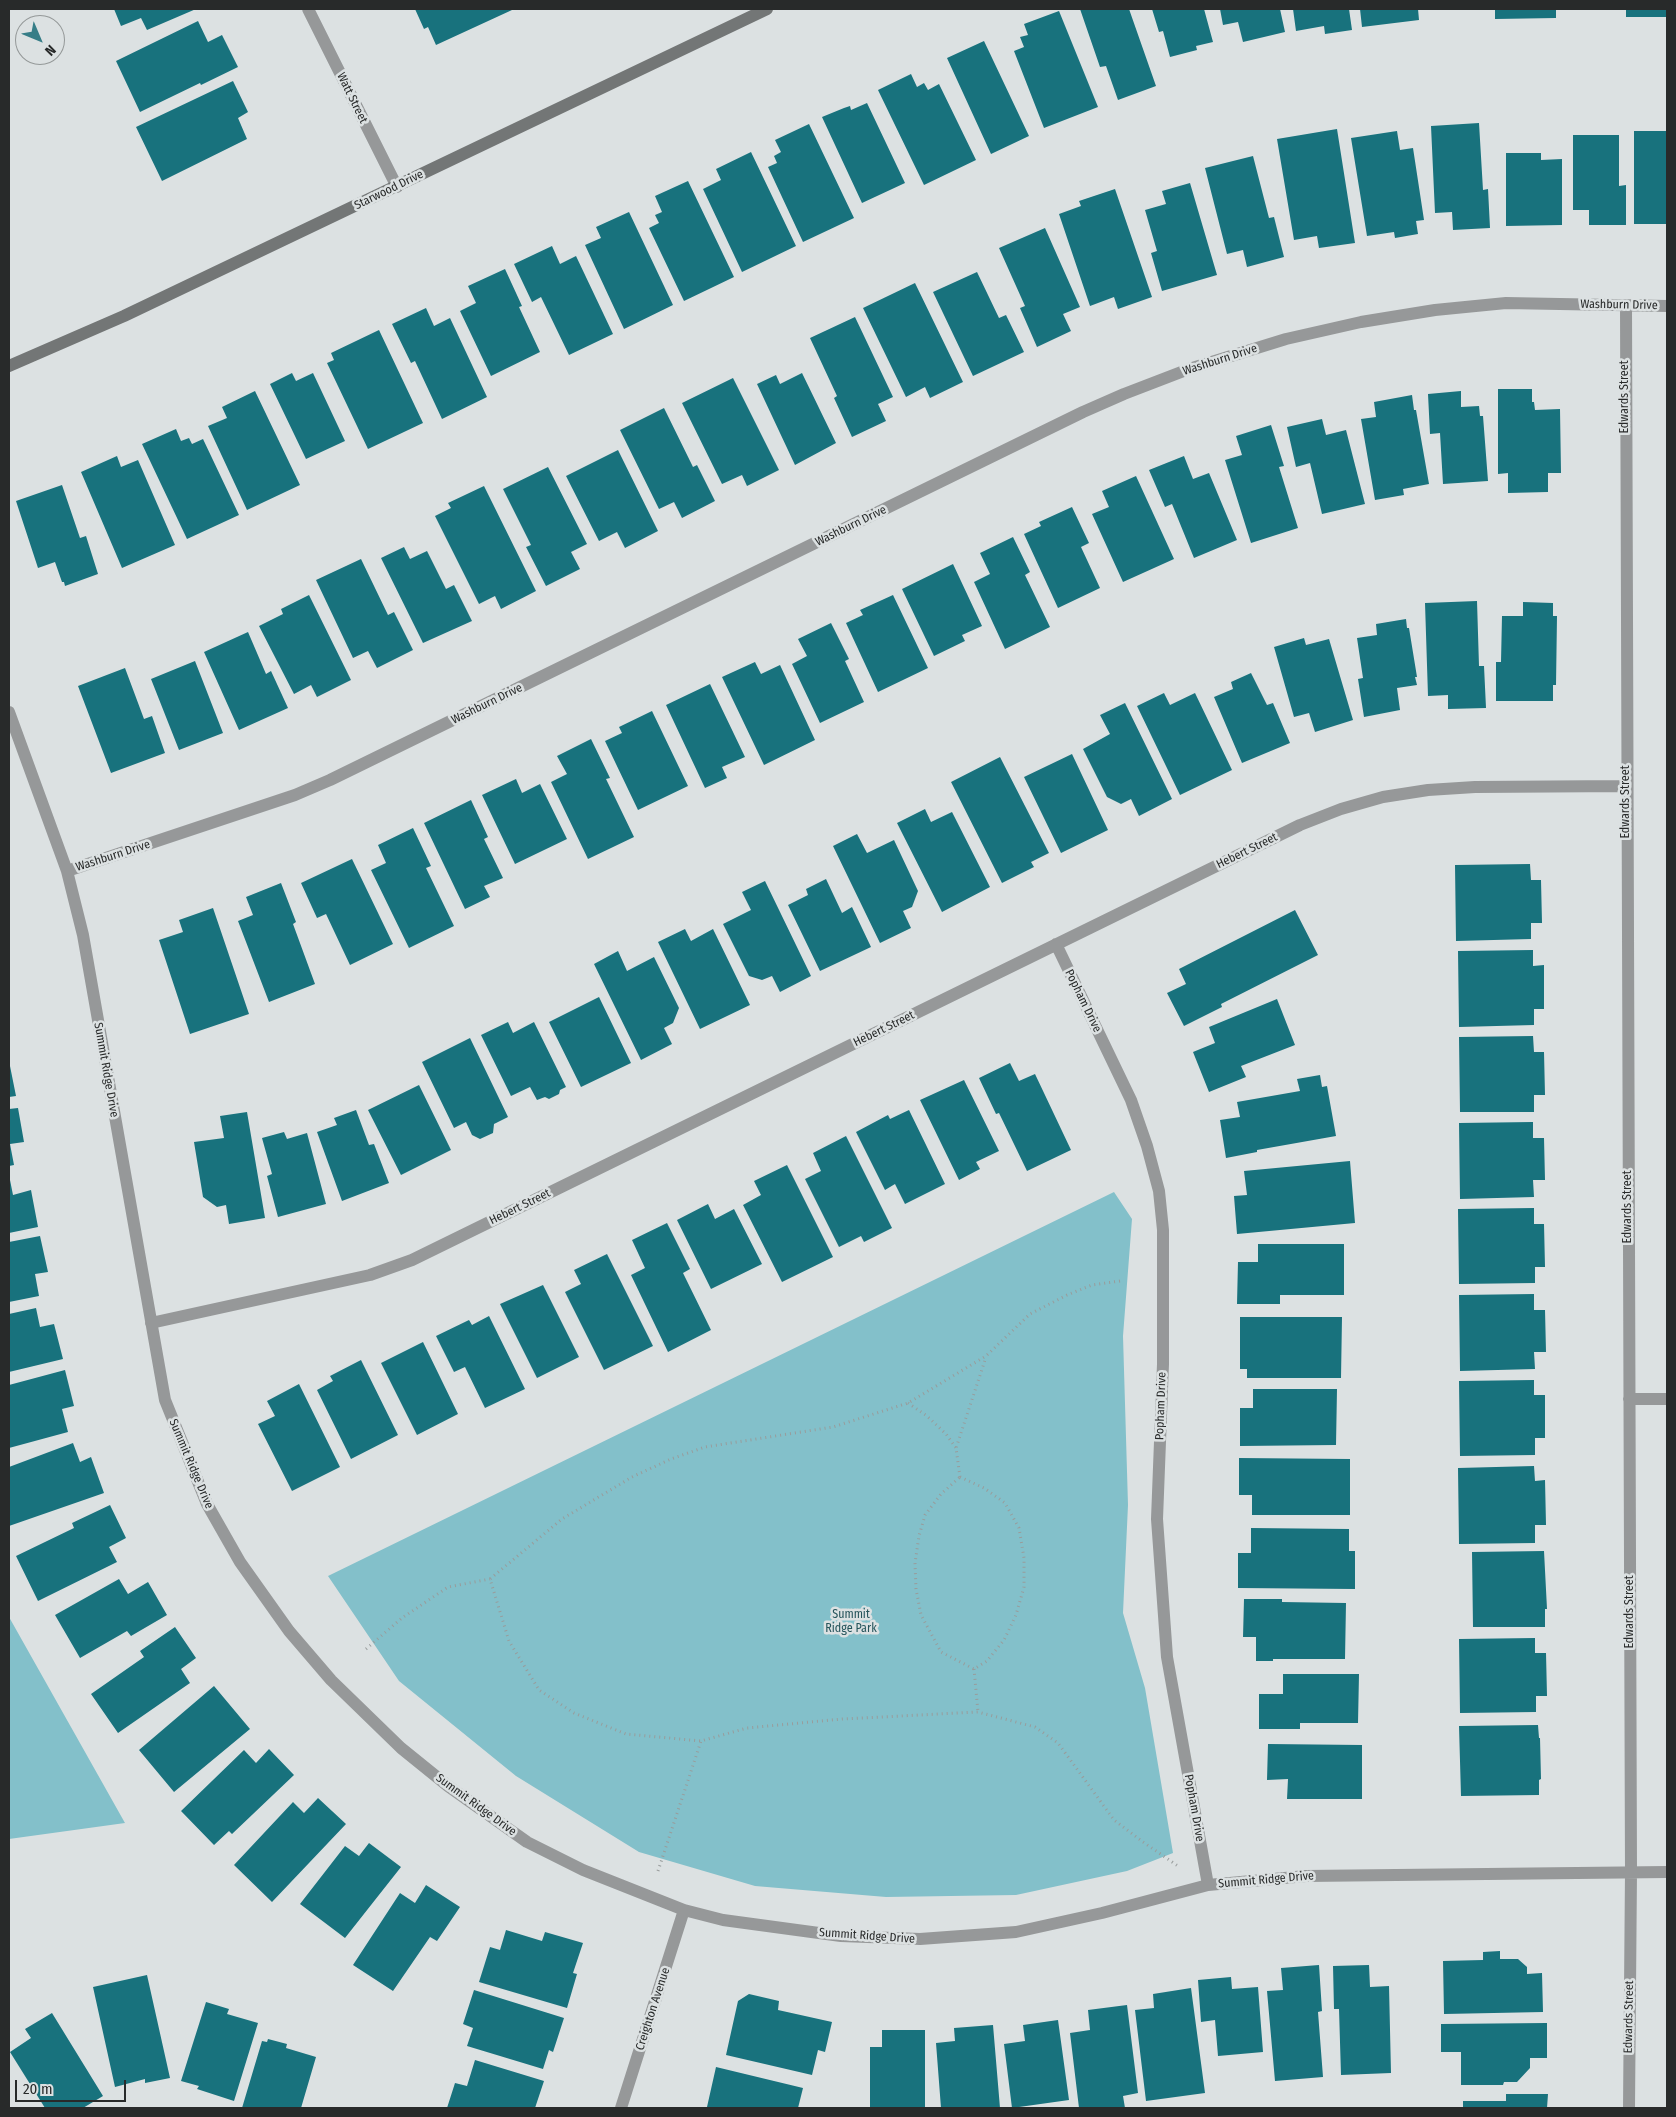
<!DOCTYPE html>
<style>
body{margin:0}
#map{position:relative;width:1676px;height:2117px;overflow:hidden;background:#dce1e2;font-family:"Fira Sans Condensed",sans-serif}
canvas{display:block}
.frame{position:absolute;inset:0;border:10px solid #282a2a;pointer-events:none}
.north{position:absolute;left:15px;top:15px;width:50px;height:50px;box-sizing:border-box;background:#dce1e2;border:1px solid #949898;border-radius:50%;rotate:135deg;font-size:14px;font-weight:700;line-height:20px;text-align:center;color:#282a2a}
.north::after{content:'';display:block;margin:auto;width:18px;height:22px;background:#367d87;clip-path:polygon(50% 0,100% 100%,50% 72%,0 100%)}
.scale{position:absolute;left:15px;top:2080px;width:111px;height:22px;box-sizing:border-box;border:2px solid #282a2a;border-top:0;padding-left:6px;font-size:15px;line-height:18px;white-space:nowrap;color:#282a2a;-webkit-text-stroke:4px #dce1e2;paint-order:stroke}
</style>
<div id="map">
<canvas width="1676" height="2117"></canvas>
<div class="frame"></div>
<div class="north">N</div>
<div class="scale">20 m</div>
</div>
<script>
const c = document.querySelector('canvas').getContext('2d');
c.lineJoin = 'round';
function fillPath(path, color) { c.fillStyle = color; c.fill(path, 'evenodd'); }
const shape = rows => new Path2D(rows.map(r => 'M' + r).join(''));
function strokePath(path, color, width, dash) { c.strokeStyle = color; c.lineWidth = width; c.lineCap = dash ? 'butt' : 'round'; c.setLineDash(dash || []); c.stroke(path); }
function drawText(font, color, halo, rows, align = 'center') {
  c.font = font + ' "Fira Sans Condensed",sans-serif'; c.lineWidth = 5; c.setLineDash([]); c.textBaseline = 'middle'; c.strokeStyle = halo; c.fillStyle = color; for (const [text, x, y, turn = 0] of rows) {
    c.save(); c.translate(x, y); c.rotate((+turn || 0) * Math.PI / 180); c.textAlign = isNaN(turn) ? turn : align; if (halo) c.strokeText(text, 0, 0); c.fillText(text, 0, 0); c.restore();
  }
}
const green = shape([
 [1114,1192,1132,1219,1123,1336,1128,1505,1123,1613,1145,1688,1173,1853,1127,1871,1016,1895,886,1897,755,1886,639,1852,516,1776,399,1681,328,1576],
 [9,1617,125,1823,9,1839]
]);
const building = shape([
 [114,9,196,9,147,30,141,18,121,26],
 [415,9,511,9,512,10,436,45,428,27,424,29],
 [1080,9,1129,9,1156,86,1118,100,1106,66,1100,67],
 [1152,9,1204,9,1213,42,1196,46,1197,50,1170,57,1163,31,1159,32],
 [1220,9,1280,9,1285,32,1243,42,1238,22,1223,25],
 [1293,9,1349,9,1352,30,1325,34,1324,26,1296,31],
 [1360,9,1418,9,1419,20,1362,27],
 [1495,9,1556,9,1556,18,1495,19],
 [1626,9,1667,9,1667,17,1626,17],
 [1059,11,1098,107,1044,128,1014,51,1024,47,1020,37,1028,35,1024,24],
 [198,21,208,42,222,35,238,67,201,85,200,83,140,112,116,61],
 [984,41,1029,136,991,154,947,58],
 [911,74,917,87,924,83,928,90,939,84,976,160,924,185,878,90],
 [233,81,248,112,238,118,247,139,162,181,136,127],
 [867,103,905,183,862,203,822,117,844,108,850,106,851,110],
 [1479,123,1483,190,1488,189,1490,228,1453,230,1452,212,1435,213,1431,126],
 [809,124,854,218,803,242,768,167,777,163,774,156,781,152,775,140],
 [1337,129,1355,243,1319,248,1317,236,1294,240,1277,139],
 [1397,131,1400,150,1413,148,1424,220,1416,221,1418,234,1395,238,1394,232,1367,236,1351,138],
 [1634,131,1667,131,1667,224,1634,224],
 [1573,135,1619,135,1619,186,1626,185,1626,225,1589,225,1589,210,1573,210],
 [751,152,796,246,742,272,703,189,721,180,716,169],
 [1506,153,1541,153,1541,160,1562,159,1562,225,1506,226],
 [1253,156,1269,218,1274,217,1284,257,1247,267,1243,250,1227,254,1205,168],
 [688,181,734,277,684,301,649,228,659,223,655,215,662,212,655,196],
 [1190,183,1217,275,1162,291,1151,253,1157,251,1145,210,1166,204,1162,191],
 [1115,189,1152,297,1118,309,1114,297,1090,306,1059,214,1081,206,1079,201],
 [629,212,673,305,624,329,585,245,601,238,596,227],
 [1045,228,1080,307,1063,314,1071,331,1037,347,1020,308,1025,306,999,248],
 [552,246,560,264,576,256,613,334,569,355,541,297,532,302,514,264],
 [505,269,522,306,519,307,540,352,491,376,460,311,476,303,468,286],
 [977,272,999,318,1006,315,1024,352,973,376,933,292],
 [915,283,963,382,930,398,925,387,906,397,863,308],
 [426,308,434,326,450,318,487,397,442,419,415,361,411,363,392,324],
 [855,317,893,397,878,404,886,421,852,437,834,398,837,396,810,338],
 [379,330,423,423,368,449,327,363,334,360,331,353],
 [292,373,296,381,313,373,345,441,306,459,270,384],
 [802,373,836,443,795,465,757,384,776,375,780,384],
 [733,378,779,470,747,486,742,475,722,484,682,403],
 [1498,389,1532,389,1532,402,1534,402,1535,410,1560,409,1561,473,1548,473,1548,492,1508,493,1508,473,1498,474],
 [255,391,300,485,247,510,208,426,227,418,222,407],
 [1461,391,1461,407,1479,406,1480,416,1483,416,1488,481,1443,484,1440,433,1430,434,1428,394],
 [1412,395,1414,410,1416,410,1429,484,1403,489,1404,495,1375,500,1361,419,1376,417,1374,402],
 [664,408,693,467,697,465,715,501,682,518,674,502,659,509,620,430],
 [1322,419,1326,435,1346,430,1365,504,1322,514,1310,463,1296,467,1287,427],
 [1271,425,1284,466,1279,467,1298,528,1251,543,1225,460,1242,455,1236,436],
 [176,429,181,441,189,438,192,444,203,439,239,515,187,539,142,444],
 [618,450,658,531,625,548,617,532,599,541,566,476],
 [117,456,121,467,138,460,175,545,122,568,81,472],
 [1184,456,1193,479,1209,473,1237,540,1194,558,1172,504,1165,507,1149,470],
 [548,467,587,544,571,552,580,569,546,586,526,547,531,545,503,489],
 [1136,476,1174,559,1123,582,1092,514,1109,507,1102,491],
 [62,485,80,538,86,536,98,574,65,586,64,582,62,582,55,562,38,568,16,501],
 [484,486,536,591,501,609,495,596,479,604,435,516,451,508,448,503],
 [1072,507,1089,543,1081,547,1100,588,1058,608,1024,534,1041,526,1039,522],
 [1013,537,1030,572,1025,575,1050,627,1005,649,974,582,990,574,980,553],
 [404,547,410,559,427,551,446,589,454,585,472,621,423,643,381,558],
 [361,559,388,615,394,612,413,650,377,668,368,651,353,658,316,580],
 [953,564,982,626,962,635,965,641,934,656,902,589],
 [309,595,351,680,317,697,311,685,294,694,259,626,283,614,281,609],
 [893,595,928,668,878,692,846,623,863,615,860,610],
 [1477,601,1479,666,1484,666,1486,708,1448,709,1448,695,1428,696,1425,603],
 [1523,602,1553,603,1553,616,1557,616,1556,685,1553,685,1553,701,1496,701,1496,662,1501,662,1502,616,1523,616],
 [1406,619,1407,628,1409,628,1417,677,1415,677,1417,685,1397,688,1400,710,1364,717,1358,679,1363,678,1357,638,1377,635,1376,624],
 [831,623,849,659,845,661,864,702,820,723,792,664,807,656,798,639],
 [248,632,266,674,271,671,288,708,239,730,204,652],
 [1304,638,1306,645,1329,639,1353,720,1315,732,1309,713,1294,717,1274,647],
 [195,661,223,733,179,750,151,679],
 [755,662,761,674,780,665,815,740,764,765,722,677],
 [125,668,144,719,152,716,165,753,111,773,78,686],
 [1251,673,1267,705,1273,703,1290,743,1242,763,1214,697,1233,689,1231,682],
 [710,684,745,757,722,767,727,778,705,788,666,705],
 [1164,693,1170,705,1195,693,1232,770,1180,795,1137,706],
 [1125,703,1172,799,1139,816,1131,799,1121,804,1107,797,1083,749,1110,734,1100,715],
 [652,711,688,786,638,810,605,741,622,733,619,727],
 [591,739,610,778,606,779,634,837,588,859,551,782,567,774,557,756],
 [1072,754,1108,830,1061,853,1024,777],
 [1000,757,1049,853,1031,862,1034,867,1002,883,951,782],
 [516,779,522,793,540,784,567,839,515,864,482,795],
 [471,800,488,837,484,839,503,878,484,886,490,897,465,909,424,823],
 [925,809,931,822,952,812,990,887,942,912,897,823],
 [413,828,431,866,426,868,454,926,409,948,371,870,386,863,378,845],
 [857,834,867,853,894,840,918,891,912,907,903,911,911,928,880,943,833,846],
 [352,859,393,944,350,965,326,914,317,918,301,883],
 [1530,864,1531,880,1541,880,1542,923,1531,923,1531,939,1456,941,1455,865],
 [826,879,842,913,852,907,871,947,820,971,788,905,808,895,806,889],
 [765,881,811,976,780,992,772,976,762,980,749,976,723,924,751,910,742,892],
 [281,883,296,922,293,924,315,984,269,1002,238,921,253,915,246,897],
 [213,908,249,1014,190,1034,159,940,183,932,179,920],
 [1295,910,1318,955,1221,1004,1222,1007,1184,1026,1167,993,1186,984,1179,969],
 [685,929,691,941,713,929,750,1005,700,1029,658,942],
 [1533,950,1533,966,1544,965,1544,1009,1534,1009,1534,1025,1459,1027,1458,951],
 [618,951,627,971,654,957,679,1008,673,1023,664,1028,672,1044,641,1060,594,964],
 [599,997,631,1063,581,1087,549,1022],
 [1277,999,1295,1045,1241,1066,1246,1077,1209,1092,1193,1052,1215,1043,1209,1027],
 [508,1022,513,1033,534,1022,566,1087,560,1090,559,1094,549,1099,545,1097,537,1100,530,1087,511,1096,481,1035],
 [1533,1036,1534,1052,1544,1052,1545,1095,1534,1095,1534,1112,1460,1112,1459,1037],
 [470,1038,508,1117,494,1124,493,1133,480,1139,472,1135,466,1122,454,1128,422,1062],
 [9,1061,16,1096,9,1097],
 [1010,1063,1019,1081,1035,1074,1071,1150,1027,1171,999,1113,996,1114,979,1078],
 [1320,1075,1322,1087,1327,1086,1336,1136,1257,1150,1257,1152,1226,1158,1220,1120,1240,1117,1237,1102,1300,1091,1297,1079],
 [964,1080,999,1151,976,1162,980,1169,959,1180,920,1100],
 [419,1085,451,1150,401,1175,368,1110],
 [18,1108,24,1142,10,1144,14,1165,9,1166,9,1109],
 [356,1110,369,1145,374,1144,389,1183,342,1201,317,1132,337,1125,334,1118],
 [909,1110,945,1184,905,1204,895,1184,885,1190,856,1132,888,1115,890,1119],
 [247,1112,265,1218,229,1224,226,1205,217,1207,203,1197,194,1142,224,1138,220,1116],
 [1533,1122,1533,1138,1544,1138,1545,1180,1533,1180,1534,1197,1460,1199,1459,1123],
 [284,1132,287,1139,307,1133,326,1204,278,1217,267,1176,272,1174,262,1138],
 [846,1136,892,1228,864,1242,861,1236,839,1247,805,1179,821,1171,813,1153],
 [1350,1161,1355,1223,1237,1234,1234,1196,1247,1195,1244,1171],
 [787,1165,833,1257,782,1282,743,1205,761,1195,754,1181],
 [9,1175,13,1195,31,1190,38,1227,9,1233],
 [708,1204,715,1219,734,1209,762,1264,711,1289,677,1220],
 [1534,1208,1534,1224,1544,1224,1545,1267,1535,1267,1535,1283,1459,1284,1458,1209],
 [667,1223,690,1269,683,1273,711,1330,668,1352,631,1275,645,1268,632,1240],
 [40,1236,48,1272,35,1274,39,1296,9,1302,9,1242],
 [1258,1244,1344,1244,1344,1295,1280,1295,1280,1304,1237,1304,1238,1262,1258,1262],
 [607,1254,653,1346,604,1370,565,1292,581,1284,574,1270],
 [543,1285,579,1357,537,1378,500,1304],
 [1534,1294,1534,1310,1545,1310,1546,1352,1534,1352,1535,1369,1460,1371,1459,1295],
 [36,1308,40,1327,54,1324,63,1359,9,1372,9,1314],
 [489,1316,525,1389,485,1408,465,1367,454,1372,436,1336,469,1320,472,1325],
 [1240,1317,1342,1317,1341,1378,1247,1378,1247,1369,1240,1369],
 [423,1342,458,1414,417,1435,381,1363],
 [361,1360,398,1435,351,1459,317,1390,333,1381,330,1376],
 [65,1370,74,1406,62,1409,68,1432,9,1448,9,1385],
 [1534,1380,1534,1395,1545,1395,1545,1438,1535,1438,1535,1455,1460,1456,1459,1381],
 [299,1384,340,1467,292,1491,258,1424,275,1416,267,1401],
 [1253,1389,1337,1389,1336,1445,1240,1446,1240,1408,1253,1408],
 [73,1443,80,1462,91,1457,104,1493,9,1526,9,1467],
 [1239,1458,1350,1459,1350,1515,1252,1515,1252,1495,1239,1495],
 [1534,1466,1535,1481,1545,1480,1546,1525,1535,1525,1535,1543,1459,1544,1458,1468],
 [110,1505,126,1538,109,1547,117,1562,38,1601,16,1556,74,1528,72,1523],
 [1251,1528,1349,1529,1349,1551,1355,1551,1355,1589,1238,1588,1238,1553,1251,1553],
 [1544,1551,1547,1609,1545,1609,1545,1627,1473,1627,1472,1552],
 [119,1579,128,1594,148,1582,167,1615,131,1636,127,1631,80,1658,55,1615],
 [1244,1599,1282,1599,1282,1602,1346,1603,1345,1659,1273,1659,1273,1661,1256,1661,1256,1637,1243,1637],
 [175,1627,196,1658,181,1669,190,1683,118,1733,91,1694,144,1657,140,1651],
 [1535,1638,1535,1653,1546,1653,1547,1696,1536,1696,1536,1712,1460,1713,1459,1639],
 [1283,1674,1359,1674,1358,1723,1300,1723,1300,1729,1259,1729,1259,1694,1283,1694],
 [214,1686,250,1729,174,1792,139,1750],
 [1538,1725,1539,1738,1540,1738,1541,1779,1539,1780,1539,1795,1461,1796,1459,1726],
 [1268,1744,1362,1745,1362,1799,1287,1799,1288,1779,1267,1780],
 [269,1749,294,1775,232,1834,229,1831,214,1845,181,1811,244,1750,256,1763],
 [318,1798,346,1824,272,1902,234,1865,293,1802,304,1813],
 [369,1843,401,1867,345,1938,300,1904,345,1846,359,1856],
 [426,1885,460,1907,437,1941,430,1937,393,1991,353,1965,400,1893,415,1903],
 [506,1930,542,1941,545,1932,583,1943,573,1973,577,1974,567,2008,479,1982,490,1947,500,1950],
 [1500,1951,1500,1959,1518,1959,1527,1967,1527,1974,1542,1973,1543,2012,1444,2014,1443,1961,1483,1960,1483,1952],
 [1319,1965,1322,2011,1318,2012,1323,2077,1275,2081,1267,1991,1283,1990,1281,1968],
 [1369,1965,1370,1987,1389,1986,1391,2073,1341,2075,1339,2009,1334,2009,1333,1966],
 [147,1975,170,2078,145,2083,145,2079,115,2087,93,1987],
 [1231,1977,1232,1989,1258,1987,1263,2052,1218,2056,1215,2020,1201,2022,1198,1980],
 [1191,1988,1205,2093,1146,2101,1135,2010,1154,2008,1153,1994],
 [474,1990,564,2018,553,2052,549,2050,543,2069,467,2046,473,2028,463,2024],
 [749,1994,779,2001,778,2010,832,2022,825,2052,818,2050,812,2075,726,2055,738,2001],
 [206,2002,229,2009,227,2014,258,2023,234,2101,197,2089,199,2086,181,2081],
 [1127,2005,1138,2093,1123,2096,1125,2108,1079,2108,1070,2033,1090,2030,1088,2010],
 [52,2013,103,2096,83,2108,45,2108,10,2052,31,2038,25,2029],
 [1058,2020,1069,2100,1012,2108,1004,2044,1025,2041,1023,2025],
 [1547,2023,1547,2058,1530,2058,1530,2068,1517,2082,1504,2082,1503,2085,1461,2085,1461,2052,1441,2052,1441,2024],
 [993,2025,1000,2108,941,2108,936,2043,955,2041,954,2028],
 [882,2030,925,2030,925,2108,870,2108,870,2047,882,2047],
 [268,2039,287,2044,286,2048,316,2057,301,2108,242,2108,262,2041,267,2042],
 [475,2060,544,2081,535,2108,447,2108,455,2083,467,2086],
 [716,2067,803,2088,798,2108,707,2107],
 [1506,2094,1548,2094,1547,2108,1463,2108,1463,2101,1506,2101]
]);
const path = shape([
 [1120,1281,1092,1285,1067,1295,1030,1314,986,1356,908,1403,833,1427,705,1447,671,1459,632,1477,562,1519,490,1579,509,1641,539,1690,574,1713,626,1734,701,1741,747,1728,842,1719,978,1712,1035,1727,1058,1743,1114,1820,1143,1842,1178,1866],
 [908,1403,927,1416,946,1434,956,1448],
 [960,1477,984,1488,1005,1503,1019,1528,1024,1558,1024,1587,1016,1615,1004,1640,987,1661,974,1669,941,1652,921,1615,916,1589,915,1563,919,1536,925,1515,941,1494,960,1477],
 [960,1477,956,1448,986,1357],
 [366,1649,402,1618,448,1587,490,1579],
 [974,1669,978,1712],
 [658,1871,701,1741]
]);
const street = shape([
 [308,9,397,187],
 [1626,306,1631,1872,1629,2108],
 [9,712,67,871,83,935,165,1400,207,1504,240,1562,289,1631,331,1680,401,1748,448,1786,527,1842,583,1870,684,1910,723,1920,841,1936,920,1939,1016,1932,1102,1913,1208,1885,1306,1876,1667,1872],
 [67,871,295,795,330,780,1083,412,1124,394,1189,369,1286,339,1361,322,1435,310,1506,303,1667,306],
 [1056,944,1131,1100,1147,1146,1159,1191,1163,1230,1163,1364,1157,1519,1167,1657,1208,1885],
 [151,1323,370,1275,412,1260,1300,825,1341,809,1383,797,1428,790,1475,787,1626,786],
 [1629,1399,1667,1399],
 [621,2108,684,1910]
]);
const secondary = shape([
 [9,366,124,316,767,9]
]);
const streetNames = [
 ["Watt Street",352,98,64],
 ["Starwood Drive",389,190,-26],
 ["Washburn Drive",1619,305,1],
 ["Washburn Drive",1220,360,-18],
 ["Edwards Street",1625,397,-90],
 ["Washburn Drive",851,526,-26],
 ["Washburn Drive",487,704,-26],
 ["Edwards Street",1626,802,-90],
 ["Hebert Street",1247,851,-26],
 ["Washburn Drive",113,856,-18],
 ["Popham Drive",1083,1001,64],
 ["Hebert Street",884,1029,-26],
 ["Summit Ridge Drive",106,1070,80],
 ["Hebert Street",520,1207,-26],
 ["Edwards Street",1628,1207,-90],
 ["Popham Drive",1161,1406,-88],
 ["Summit Ridge Drive",191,1464,67],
 ["Edwards Street",1630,1612,-90],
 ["Summit Ridge Drive",476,1805,36],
 ["Popham Drive",1194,1808,80],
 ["Summit Ridge Drive",1266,1880,-5],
 ["Summit Ridge Drive",867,1936,4],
 ["Creighton Avenue",653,2009,-72],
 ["Edwards Street",1629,2017,-89]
];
const parkNames = [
 ["Summit",851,1615],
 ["Ridge Park",851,1629]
];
fillPath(green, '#83c0ca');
fillPath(building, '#18727d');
strokePath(path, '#989c9c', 3, [1, 4]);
strokePath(street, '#969899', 12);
strokePath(secondary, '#737676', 12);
drawText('12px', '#282a2a', '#dce1e2', streetNames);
drawText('12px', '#25545b', '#dce1e2', parkNames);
</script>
